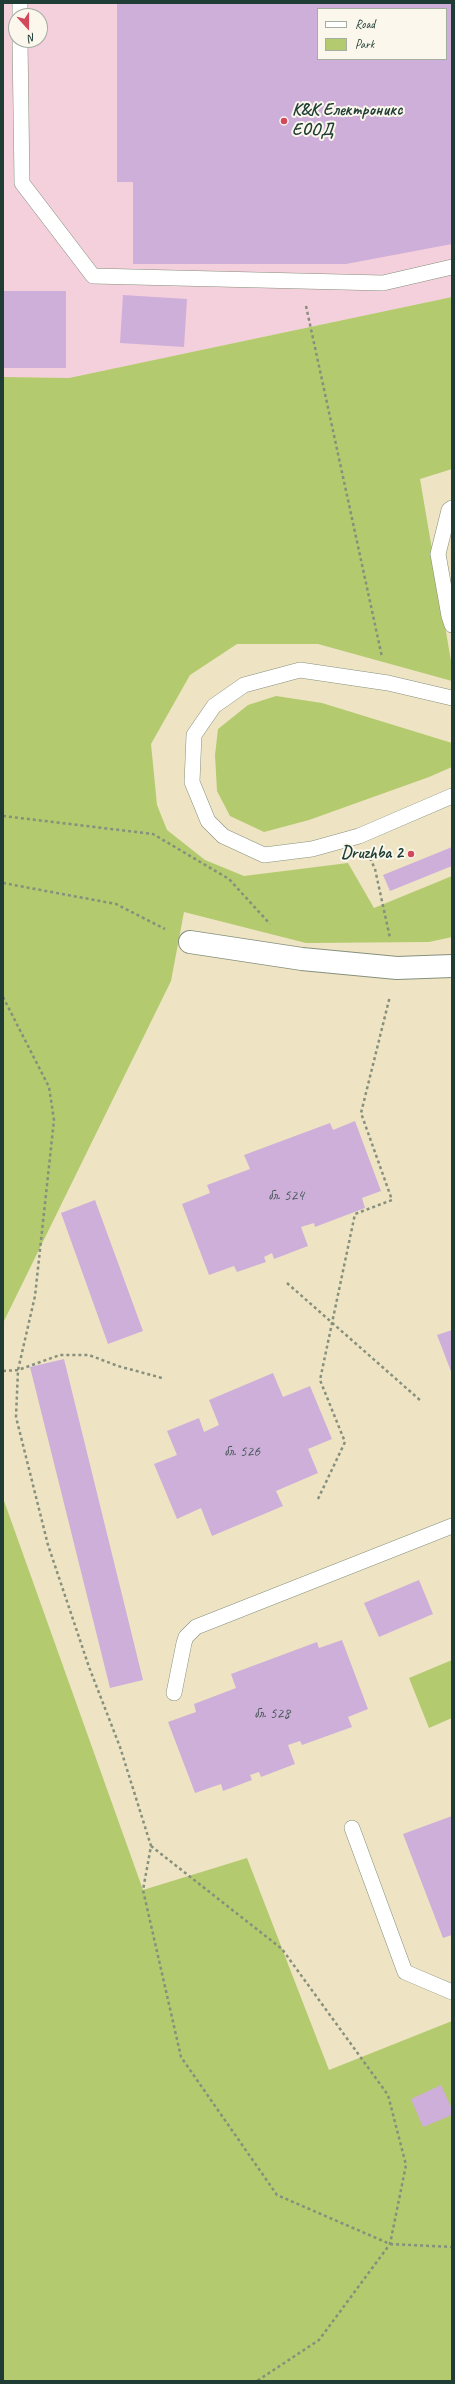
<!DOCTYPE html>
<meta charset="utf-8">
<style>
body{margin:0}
#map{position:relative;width:455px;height:2384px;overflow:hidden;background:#eee4c4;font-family:Caveat,sans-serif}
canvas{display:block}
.frame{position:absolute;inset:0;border:4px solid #1f3d34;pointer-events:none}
.legend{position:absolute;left:317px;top:8px;width:130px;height:52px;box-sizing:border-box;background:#fbf7ec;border:1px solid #a3ada2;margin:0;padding:5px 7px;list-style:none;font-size:12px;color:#1f3d34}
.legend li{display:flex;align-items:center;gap:8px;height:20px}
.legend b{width:20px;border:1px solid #a3ada2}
.north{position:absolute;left:8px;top:8px;width:40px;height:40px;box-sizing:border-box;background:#fbf7ec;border:1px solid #a3ada2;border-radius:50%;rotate:159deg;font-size:11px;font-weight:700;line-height:16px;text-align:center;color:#1f3d34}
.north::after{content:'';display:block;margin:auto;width:14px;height:18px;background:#d1495b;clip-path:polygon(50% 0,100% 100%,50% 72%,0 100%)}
</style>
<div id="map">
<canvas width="455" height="2384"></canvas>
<div class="frame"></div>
<ul class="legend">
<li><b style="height:5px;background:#fff"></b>Road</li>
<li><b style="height:11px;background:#b3ca6e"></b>Park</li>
</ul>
<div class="north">N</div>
</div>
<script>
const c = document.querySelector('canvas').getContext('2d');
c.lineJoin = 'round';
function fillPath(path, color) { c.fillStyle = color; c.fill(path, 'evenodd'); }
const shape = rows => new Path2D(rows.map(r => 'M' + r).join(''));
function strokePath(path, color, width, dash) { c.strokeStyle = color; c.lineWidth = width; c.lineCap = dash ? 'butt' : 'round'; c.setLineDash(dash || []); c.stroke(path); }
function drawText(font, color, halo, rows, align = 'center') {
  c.font = font + ' Caveat,sans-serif'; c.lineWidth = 4; c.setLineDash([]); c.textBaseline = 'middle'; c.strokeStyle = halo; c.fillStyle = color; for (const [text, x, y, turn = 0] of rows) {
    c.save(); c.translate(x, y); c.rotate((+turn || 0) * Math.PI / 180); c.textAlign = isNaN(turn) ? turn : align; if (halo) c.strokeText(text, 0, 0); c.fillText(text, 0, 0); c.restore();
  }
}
const built = shape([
 [3,3,452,3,452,297,69,378,3,377],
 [318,9,446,9,446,59,318,59],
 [16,16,40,16,40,40,16,40]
]);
const green = shape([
 [452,297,452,469,420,479,452,667,452,681,318,644,237,644,190,675,151,744,157,805,167,830,205,860,244,876,348,863,374,908,452,876,452,937,429,942,306,943,184,912,171,981,3,1323,3,377,69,378],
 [276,696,322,703,452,743,452,767,429,777,309,820,264,832,230,816,217,791,215,755,218,729,248,705],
 [3,1498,143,1890,247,1858,329,2070,452,2021,452,2381,3,2381],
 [452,1660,452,1718,429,1728,409,1678]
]);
const building = shape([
 [117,3,452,3,452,244,346,264,133,264,133,182,117,182],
 [318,9,446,9,446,59,318,59],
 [3,291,66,291,66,368,3,368],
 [123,295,187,299,184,347,120,343],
 [452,847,452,866,390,891,383,875],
 [355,1121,381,1191,362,1198,365,1208,315,1227,314,1223,301,1227,308,1246,274,1259,272,1253,264,1257,266,1262,237,1272,234,1266,209,1275,182,1204,210,1193,207,1185,250,1169,244,1155,330,1123,333,1130],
 [95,1200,143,1331,108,1344,61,1213],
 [452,1330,452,1374,437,1335],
 [64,1359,143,1680,110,1688,30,1367],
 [273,1373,283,1397,310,1386,332,1439,308,1449,318,1473,276,1491,283,1506,212,1536,201,1508,177,1519,154,1464,177,1455,167,1431,199,1418,204,1432,219,1425,209,1400],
 [419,1580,433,1614,379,1637,364,1603],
 [342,1640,368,1709,348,1717,352,1727,302,1745,300,1741,288,1745,295,1764,261,1777,259,1772,250,1775,252,1780,223,1791,221,1784,195,1793,168,1722,196,1712,194,1704,236,1688,231,1674,317,1642,319,1648],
 [452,1816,452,1935,443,1938,403,1834],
 [441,2085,452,2109,452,2115,423,2127,411,2099]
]);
const path = shape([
 [306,306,382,657],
 [3,816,153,834,229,879,270,924],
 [370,858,375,869,390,938],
 [3,883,116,904,165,929],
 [3,997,49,1087,54,1120,35,1296,18,1370,16,1417,48,1545,89,1667,120,1747,151,1846,143,1890,181,2057,277,2195,390,2244,452,2247],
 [287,1283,421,1401],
 [3,1371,18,1370,60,1355,89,1355,118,1366,162,1378],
 [318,1499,345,1442,320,1380,355,1214,392,1200,361,1113,390,996],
 [151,1846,282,1949,388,2095,406,2165,390,2244,319,2340,257,2381]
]);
const lane = shape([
 [20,3,20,16],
 [20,40,22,183,93,276,383,283,452,267],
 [452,508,449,510,438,554,449,616,452,625],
 [452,698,388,683,300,670,244,685,214,706,194,735,192,782,208,821,223,836,264,855,312,849,359,836,452,796],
 [174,1693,184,1643,186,1637,196,1627,452,1526],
 [352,1828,405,1972,452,1992]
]);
const street = shape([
 [190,942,302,959,397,968,452,966]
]);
const markers = [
 [284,121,4,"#d1495b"],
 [411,854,4,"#d1495b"]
];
const numberNames = [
 ["бл. 524",286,1196],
 ["бл. 526",242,1452],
 ["бл. 528",272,1714]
];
const poiNames = [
 ["K&K Електроникс",292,111],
 ["ЕООД",292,131],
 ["Druzhba 2",403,854,"right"]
];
fillPath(built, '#f4cfdc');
fillPath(green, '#b3ca6e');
fillPath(building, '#ceafd9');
strokePath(lane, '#86907c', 16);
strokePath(street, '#86907c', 24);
strokePath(path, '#86907c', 2.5, [3, 3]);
strokePath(lane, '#fff', 15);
strokePath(street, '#fff', 22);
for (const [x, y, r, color] of markers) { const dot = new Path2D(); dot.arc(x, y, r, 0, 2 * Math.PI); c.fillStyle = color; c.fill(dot); strokePath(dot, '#fbf7ec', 1.5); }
drawText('15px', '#4b5a5d', null, numberNames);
drawText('bold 17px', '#1f3d34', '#fbf7ec', poiNames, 'left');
</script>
